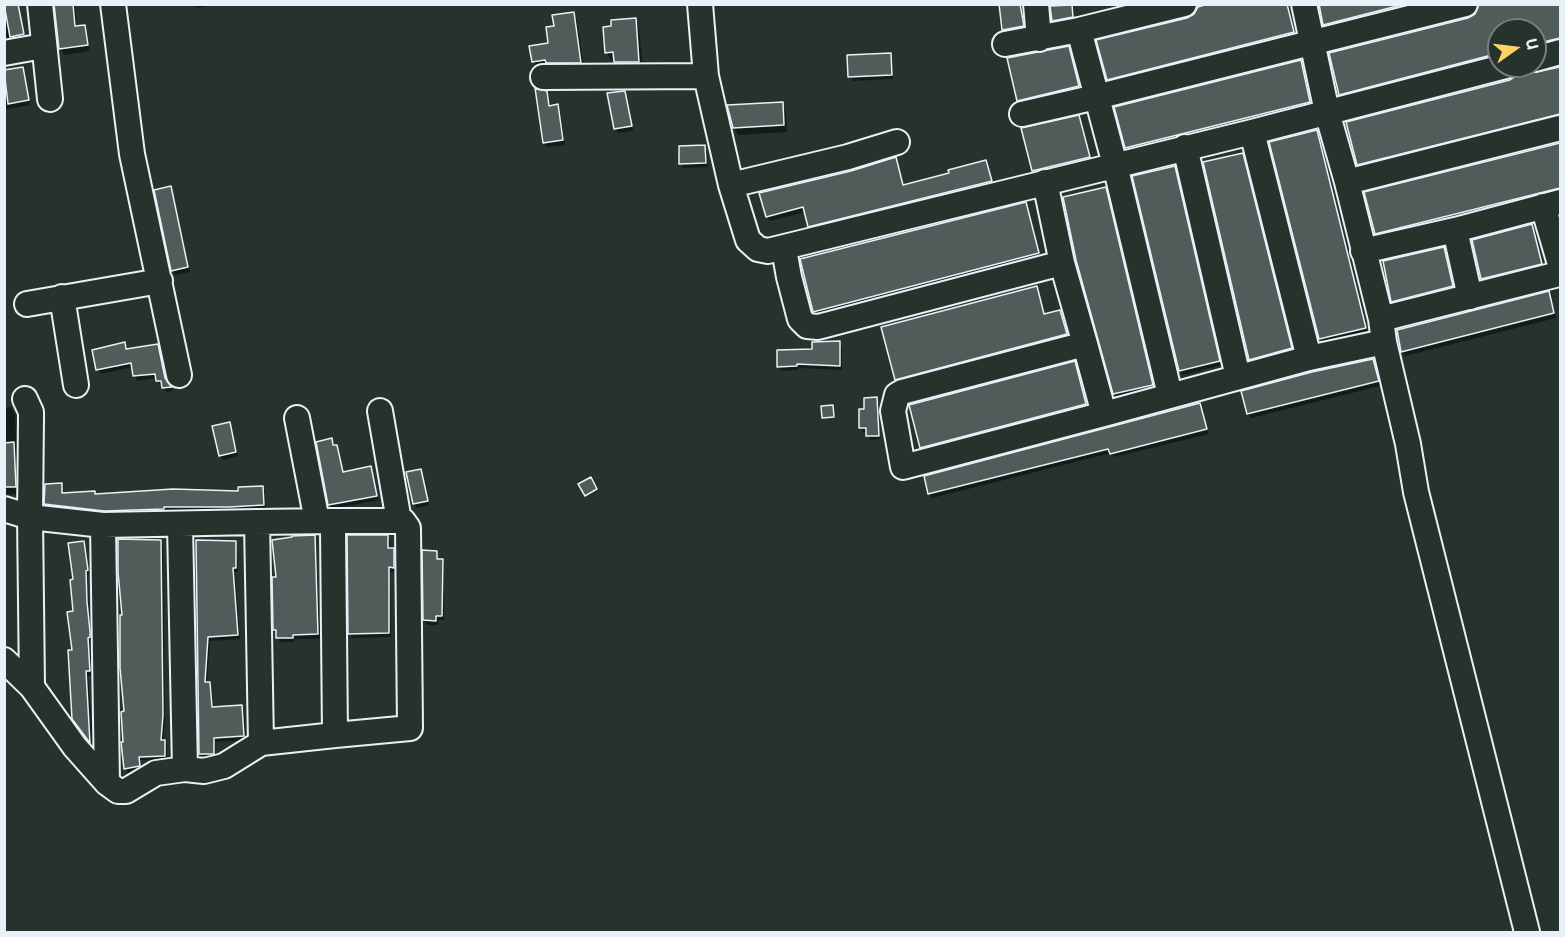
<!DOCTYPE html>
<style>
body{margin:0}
#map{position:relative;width:1565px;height:937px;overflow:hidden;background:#26332d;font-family:Mali,sans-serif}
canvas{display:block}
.frame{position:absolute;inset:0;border:6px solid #e8f1f8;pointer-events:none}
.north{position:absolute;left:1487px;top:18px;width:60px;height:60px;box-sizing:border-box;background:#26332d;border:2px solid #747f7e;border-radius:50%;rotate:76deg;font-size:16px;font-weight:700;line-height:24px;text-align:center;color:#e8f1f8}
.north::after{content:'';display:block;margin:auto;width:21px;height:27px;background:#ffd166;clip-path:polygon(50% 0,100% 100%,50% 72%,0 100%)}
</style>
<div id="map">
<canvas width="1565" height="937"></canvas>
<div class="frame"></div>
<div class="north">U</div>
</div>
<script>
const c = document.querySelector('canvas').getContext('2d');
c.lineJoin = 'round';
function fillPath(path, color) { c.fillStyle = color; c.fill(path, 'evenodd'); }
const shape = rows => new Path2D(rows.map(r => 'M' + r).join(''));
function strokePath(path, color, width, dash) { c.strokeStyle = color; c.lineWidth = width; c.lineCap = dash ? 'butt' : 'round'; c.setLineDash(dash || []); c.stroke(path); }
const shadow = shape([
 [4,4,19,4,26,38,4,42],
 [56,4,75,4,77,27,84,26,87,32,90,51,64,55,61,49],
 [194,4,221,4,196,8],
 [1001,4,1025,4,1025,30,1006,34,1004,30],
 [1051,4,1073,4,1074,21,1056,24],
 [1214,4,1288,4,1296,37,1111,83,1108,79,1188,19],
 [1320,4,1424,4,1327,29],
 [1480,4,1560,4,1560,42,1535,51,1535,30,1499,30,1499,58,1343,99,1340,94,1476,16],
 [574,14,577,20,584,68,549,65,537,67,533,61,550,44,555,27],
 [635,20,639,27,643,69,620,69,615,60,611,60,607,53],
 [1071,53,1081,91,1021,105,1019,100],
 [890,54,892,59,893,79,853,81,850,76],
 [1301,62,1312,107,1129,152,1127,148,1116,108],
 [1521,66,1530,74,1538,74,1560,67,1560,118,1361,169,1358,164,1517,77],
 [23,68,25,73,30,105,4,110,4,75],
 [536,90,546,93,550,107,557,106,560,110,565,145,547,147,544,143],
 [624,92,627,97,633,131,618,133,615,129,609,95],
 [782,104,786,111,787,132,738,135,734,128],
 [1078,117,1092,162,1036,175,1023,129],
 [1317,132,1368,333,1323,343,1271,143],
 [1560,144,1560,192,1379,238,1376,233,1366,193],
 [704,147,707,151,708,167,683,168,681,163],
 [1244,159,1293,353,1253,364,1250,359],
 [985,162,993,186,812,231,805,212,770,221,767,216,852,172,903,187,951,174],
 [1174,167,1221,365,1183,375,1180,370],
 [171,187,173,192,190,272,175,275,173,270],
 [1107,193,1154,389,1117,398,1077,259],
 [1025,204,1041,258,818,316,815,312,802,260],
 [1531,226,1543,268,1485,283,1482,279],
 [1454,287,1454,290,1395,305,1394,303],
 [1037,288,1045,315,1060,311,1069,338,899,384,896,379],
 [1548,293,1556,318,1405,356,1402,351],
 [839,343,842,347,842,370,798,368,798,370,781,371,779,366,813,350],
 [124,344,127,350,157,346,167,382,173,391,166,392,163,385,160,385,157,378,137,381,133,367,100,374,93,351],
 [1373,361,1380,386,1251,418,1248,414,1243,392],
 [1074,363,1088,408,924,452,922,447],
 [876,399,878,403,880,439,870,440,867,432,863,432,861,428,861,411,866,411],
 [1200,405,1209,434,1114,457,1111,453,932,498,930,494,925,477],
 [11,407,15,414,19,494,4,494,4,408],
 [229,424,238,456,223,460,220,455],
 [331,440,339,451,344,474,370,468,379,500,332,509,330,504],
 [420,471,429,505,417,508,414,503],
 [590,479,597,491,587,497,580,485],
 [61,485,63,495,95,496,239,492,262,487,265,492,266,509,233,512,165,511,165,513,107,515,49,508,46,504],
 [314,537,316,542,320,639,294,639,294,642,280,642,275,630,278,578],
 [387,537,390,541,390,550,393,550,396,554,396,572,390,572,391,637,352,638,350,633],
 [160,541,163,546,165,720,163,742,167,746,167,760,140,760,141,770,128,773,126,769,123,744,126,713],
 [197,542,235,542,237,546,238,572,235,572,240,639,210,641,207,683,209,683,212,687,213,708,241,706,244,711,246,740,215,742,216,758,203,758,201,754],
 [83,543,86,547,89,575,87,575,89,607,92,642,90,642,92,675,88,676,93,744,77,724,73,651,74,581],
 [436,552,439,560,442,560,444,565,444,620,438,620,438,625,427,625,425,620]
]);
const building = shape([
 [4,4,18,4,24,34,10,37,4,4],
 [54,4,73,4,75,26,85,25,88,45,59,49,54,4],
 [999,4,1020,4,1024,26,1002,30,999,4],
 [1208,4,1287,4,1294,32,1107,80,1096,40,1187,18,1194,14,1198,7,1208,4],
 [1319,4,1405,4,1323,25,1319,4],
 [1479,4,1560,4,1560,38,1535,44,1535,30,1499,30,1499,53,1339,95,1329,53,1468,18,1475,14,1479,4],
 [1072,5,1073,17,1052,21,1050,6,1072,5],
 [574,12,581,63,546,63,545,60,532,62,529,46,548,43,546,27,554,26,552,15,574,12],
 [636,18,639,62,614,62,613,52,605,53,603,27,611,26,611,20,636,18],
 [1069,46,1079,86,1017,101,1007,58,1069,46],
 [891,53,892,75,848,77,847,55,891,53],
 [1301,60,1310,102,1125,148,1114,107,1301,60],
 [23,67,29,100,8,104,4,70,23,67],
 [1560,67,1560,114,1357,165,1346,122,1510,80,1516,76,1560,67],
 [535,88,547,91,549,106,558,104,563,140,543,143,535,88],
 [625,91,632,126,614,129,607,93,625,91],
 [783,102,784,125,733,128,727,105,783,102],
 [1079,115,1090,157,1032,171,1021,128,1079,115],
 [1317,130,1366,328,1319,339,1269,142,1317,130],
 [1560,143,1560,188,1375,234,1364,192,1560,143],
 [705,145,706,163,679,164,679,146,705,145],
 [1243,153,1292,348,1249,360,1203,162,1243,153],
 [896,157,903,185,949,173,948,170,986,160,992,181,808,227,803,207,766,217,759,193,851,171,896,157],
 [1175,166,1220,361,1179,371,1132,176,1175,166],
 [171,186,188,267,171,271,154,190,171,186],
 [1106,187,1153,385,1113,394,1076,260,1063,197,1106,187],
 [1026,202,1039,253,813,312,800,259,1026,202],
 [1532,224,1542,264,1481,279,1472,240,1532,224],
 [1444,247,1453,286,1391,302,1383,261,1444,247],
 [1037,286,1044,314,1060,310,1067,334,895,380,881,327,1037,286],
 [1549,291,1554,313,1401,352,1397,330,1549,291],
 [840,341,840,366,797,364,797,366,777,367,777,350,812,349,812,342,840,341],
 [125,342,126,349,158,344,165,378,172,387,162,388,161,381,156,381,155,374,133,376,131,363,96,370,92,350,125,342],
 [1373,359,1379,381,1247,414,1241,391,1312,372,1373,359],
 [1075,361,1086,404,920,448,909,405,1075,361],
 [877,397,879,436,866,436,866,428,859,428,859,409,864,409,864,398,877,397],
 [1200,403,1207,429,1110,454,1108,449,928,494,924,476,1200,403],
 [833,405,834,417,822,418,821,406,833,405],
 [230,422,236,452,219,456,212,426,230,422],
 [332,438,333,445,337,445,343,472,371,466,377,496,328,505,316,442,332,438],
 [14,442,16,487,4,487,4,443,14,442],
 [421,469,428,501,413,504,406,472,421,469],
 [591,477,597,489,585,496,578,484,591,477],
 [62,483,62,493,95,491,95,494,173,489,238,491,238,487,263,486,264,505,229,507,164,507,164,509,104,511,44,504,45,484,62,483],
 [315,535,318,634,293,635,293,638,276,638,276,630,273,630,272,577,276,577,272,540,292,537,292,536,315,535],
 [347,535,388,535,388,548,394,548,394,568,389,567,389,633,348,634,347,535],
 [118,539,161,540,163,715,161,740,165,740,165,756,139,757,140,766,124,769,121,742,123,742,121,712,124,711,120,668,120,615,122,615,118,572,118,539],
 [196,540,236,541,236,568,233,568,238,635,208,637,205,682,210,682,212,707,242,705,244,736,214,738,214,754,199,754,196,540],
 [84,541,88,570,86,571,87,602,90,631,90,637,88,638,90,671,86,671,90,743,72,719,68,650,72,650,67,612,73,611,70,580,73,579,68,543,84,541],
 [422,550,437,551,437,559,443,559,442,616,436,616,436,621,423,620,422,550]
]);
const minor = shape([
 [40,4,50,99],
 [113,4,132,154,179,375],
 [700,4,706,76,731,185,748,240,758,249,768,251,1252,132,1506,66],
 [1036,4,1039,39],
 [1304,4,1327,112,1347,182,1381,319,1384,342,1408,444,1416,492,1527,932],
 [1079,30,1115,165,1170,395],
 [1005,44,1079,30,1184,4],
 [4,53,43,46],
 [1535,59,1560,52],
 [543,77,706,76],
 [1022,114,1096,97,1465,4],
 [1252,132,1309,358],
 [1185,147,1238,377],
 [1045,182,1062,263,1085,344,1104,414,903,467,893,411,897,395,902,392,1085,344],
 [1347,182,1560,128],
 [731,185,848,157,897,142],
 [1455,230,1470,297],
 [784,249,789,277,800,319,807,326,818,327,1062,263],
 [1363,251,1455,230,1560,202],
 [62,297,76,385],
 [27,304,160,281],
 [1381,319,1555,275,1559,271,1560,264,1543,206],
 [25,399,31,412,31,418,30,517,32,687],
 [380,411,399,521],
 [1104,414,1309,358,1384,342],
 [297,418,317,521],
 [4,509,30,517,103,525,257,522,261,743,224,766,204,771,185,769,156,773,126,791,118,791,107,783,75,747,32,687,4,660],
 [332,521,403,521,408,528,410,728,335,735],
 [257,522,332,521,333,530,335,735,261,743],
 [103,525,107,783],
 [180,525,185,769]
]);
fillPath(shadow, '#0007');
fillPath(building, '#505c59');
strokePath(building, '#e8f1f8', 1.5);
strokePath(minor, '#e8f1f8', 28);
strokePath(minor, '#26332d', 24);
</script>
